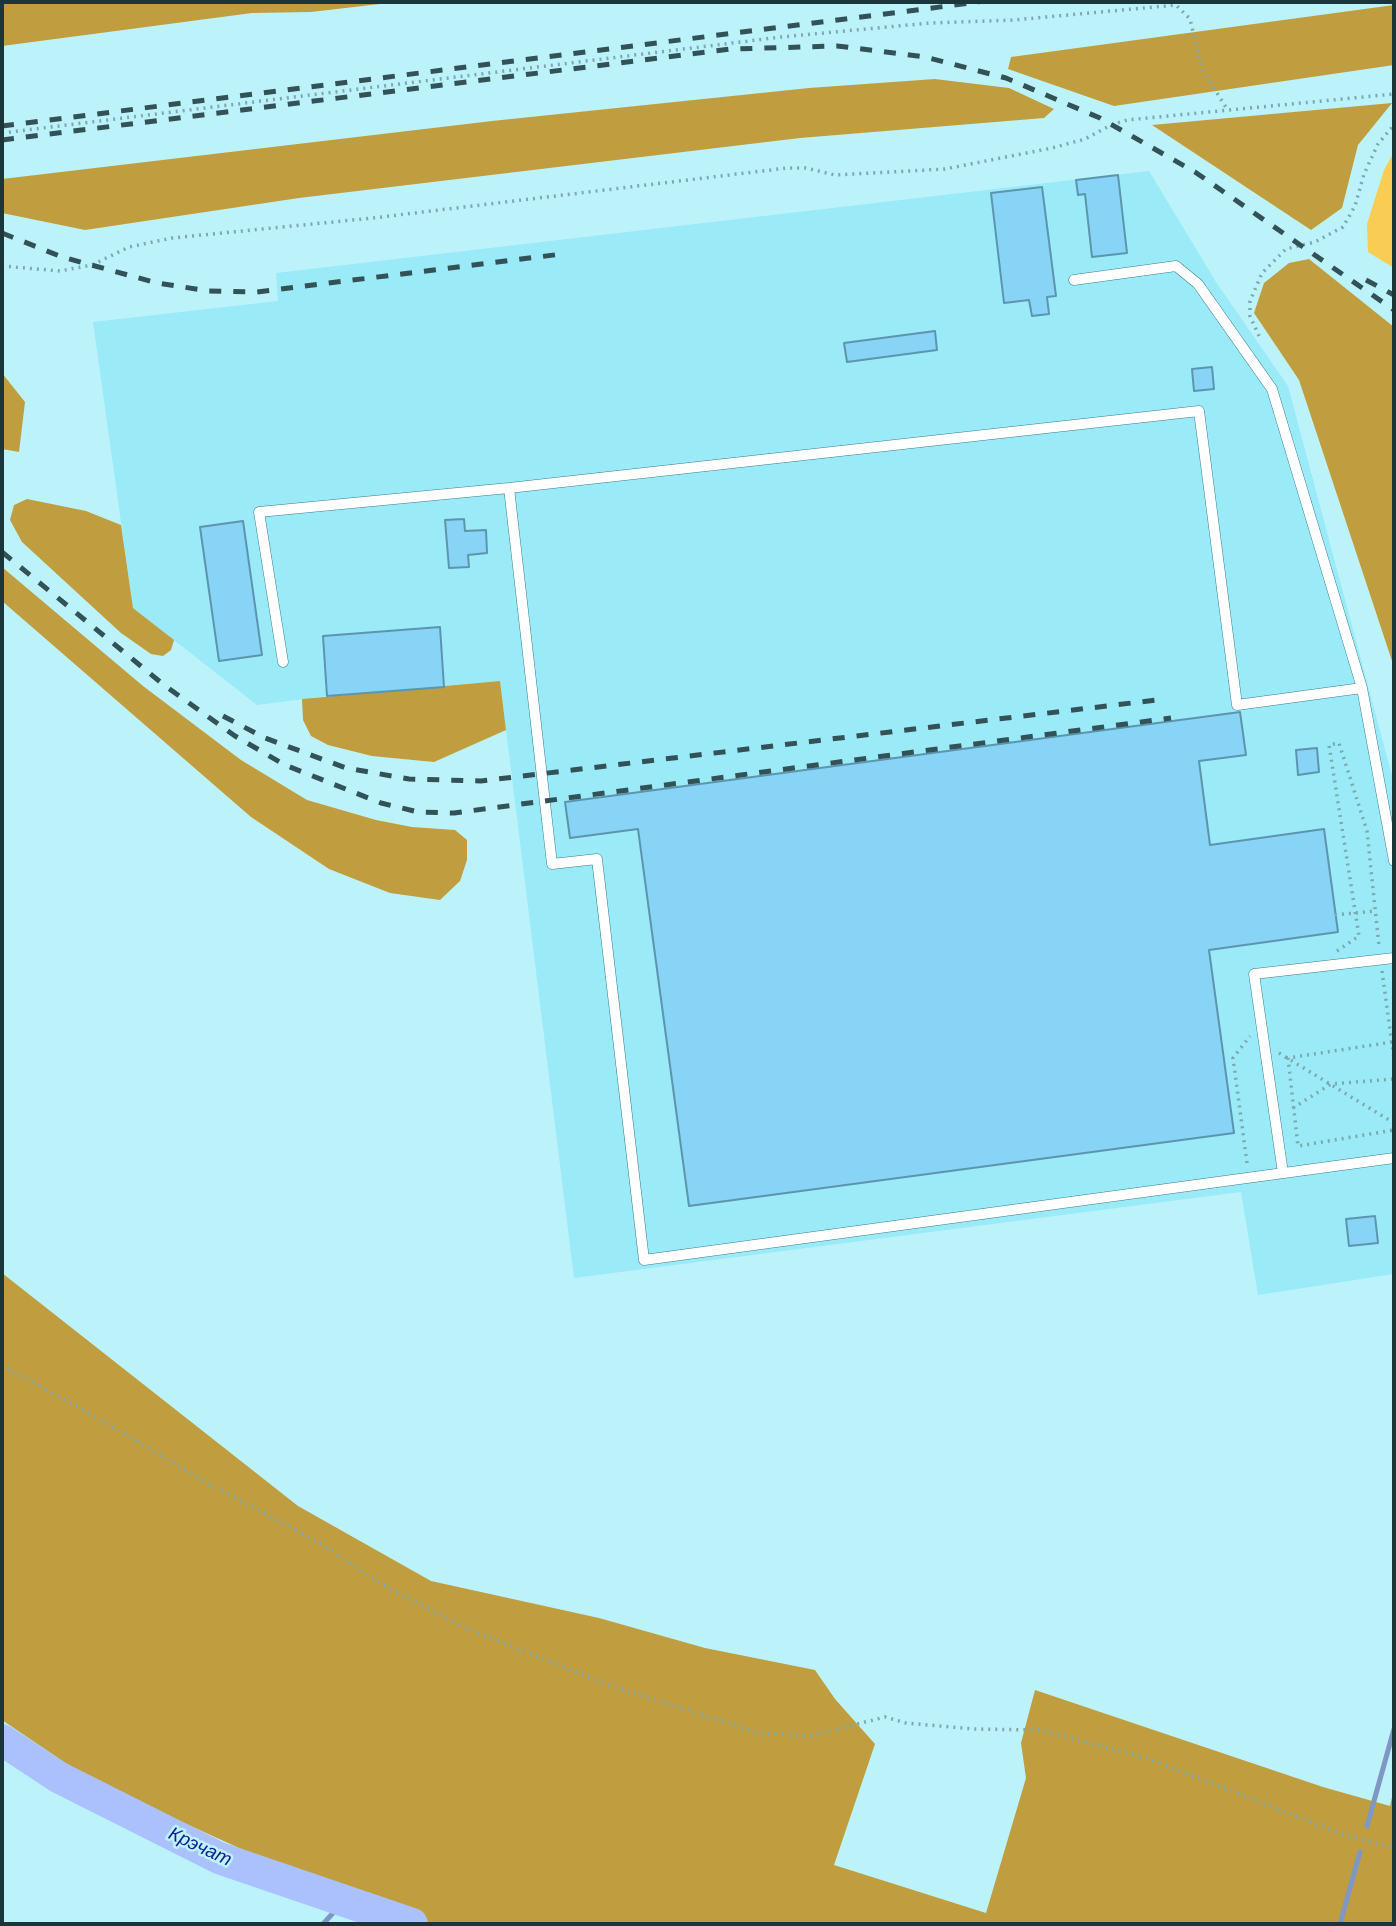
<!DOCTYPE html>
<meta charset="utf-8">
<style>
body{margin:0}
#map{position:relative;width:1396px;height:1926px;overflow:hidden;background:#bcf3fb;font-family:"Work Sans",sans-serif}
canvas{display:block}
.frame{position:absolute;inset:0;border:4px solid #1a363a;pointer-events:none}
</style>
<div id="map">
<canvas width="1396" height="1926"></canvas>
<div class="frame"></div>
</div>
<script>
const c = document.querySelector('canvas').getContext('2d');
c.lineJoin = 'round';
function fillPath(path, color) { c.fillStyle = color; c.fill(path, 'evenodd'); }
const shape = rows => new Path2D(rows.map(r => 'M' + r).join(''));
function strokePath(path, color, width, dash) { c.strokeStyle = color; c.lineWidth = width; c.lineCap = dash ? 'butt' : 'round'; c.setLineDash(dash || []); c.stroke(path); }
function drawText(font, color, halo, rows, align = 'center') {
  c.font = font + ' "Work Sans",sans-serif'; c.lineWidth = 5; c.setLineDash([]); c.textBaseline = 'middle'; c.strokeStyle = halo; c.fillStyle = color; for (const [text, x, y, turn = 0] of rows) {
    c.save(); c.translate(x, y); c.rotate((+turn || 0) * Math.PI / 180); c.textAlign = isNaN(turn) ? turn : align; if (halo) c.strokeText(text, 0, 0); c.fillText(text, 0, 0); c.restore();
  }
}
const built = shape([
 [1149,171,1216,282,1288,386,1394,783,1394,1274,1258,1295,1241,1192,574,1278,500,681,327,696,257,705,133,608,93,322,278,301,276,273]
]);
const green = shape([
 [1394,152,1394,268,1368,252,1367,224,1384,170]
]);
const forest = shape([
 [2,2,397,2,311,12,252,13,2,46],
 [1394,5,1394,65,1114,106,1008,69,1011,57],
 [935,79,1009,88,1054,109,1044,118,800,138,299,198,85,230,2,213,2,179,492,121,809,88],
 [1392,103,1358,145,1342,208,1311,230,1152,125],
 [1309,259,1394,327,1394,667,1299,380,1254,313,1264,283,1289,263],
 [2,373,25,402,19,452,2,449],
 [27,499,86,511,121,525,133,608,174,640,171,650,163,656,151,654,121,633,22,542,10,520,14,505],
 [2,567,143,686,241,760,307,800,376,820,412,827,455,830,467,840,467,860,460,881,440,900,390,893,329,869,251,817,2,601],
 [500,681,506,730,434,762,372,756,328,745,311,736,303,720,302,699],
 [2,1273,298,1506,431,1581,599,1618,705,1648,815,1670,835,1699,875,1744,834,1865,986,1913,1026,1778,1021,1743,1035,1690,1323,1787,1390,1806,1394,1788,1394,1924,357,1924,375,1903,307,1879,92,1781,2,1720]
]);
const stream = shape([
 [1367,1826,1394,1729],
 [323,1924,344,1901],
 [1340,1924,1360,1852]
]);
const river = shape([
 [2,1740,58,1777,219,1858,412,1924]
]);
const building = shape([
 [1118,175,1127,253,1092,257,1085,194,1078,195,1076,180,1118,175],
 [1042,187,1056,296,1047,297,1049,314,1032,316,1029,300,1004,303,991,193,1042,187],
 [935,331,937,350,847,362,844,343,935,331],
 [1212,367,1214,389,1194,391,1192,369,1212,367],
 [464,519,465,531,486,530,487,553,468,555,469,567,449,568,445,520,464,519],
 [243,521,262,655,219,661,200,527,243,521],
 [440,627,444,687,327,696,323,636,440,627],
 [1240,712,1246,755,1199,761,1210,845,1324,829,1338,932,1209,950,1234,1133,689,1206,638,829,570,838,565,802,1240,712],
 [1317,748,1319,772,1298,775,1296,750,1317,748],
 [1375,1216,1378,1243,1349,1246,1346,1219,1375,1216]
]);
const path = shape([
 [2,133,781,37,930,23,1014,20,1176,5,1190,19,1202,69,1227,109],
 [2,266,60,271,92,265,129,247,172,238,373,218,787,168,806,168,835,175,945,169,1052,148,1085,139,1111,125,1127,120,1394,94],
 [1259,336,1250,316,1250,301,1262,273,1286,249,1315,242,1343,227,1355,206,1364,174,1378,144,1394,125],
 [1335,915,1375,911],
 [1337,951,1359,936,1329,745,1339,743,1367,831,1379,946],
 [1382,971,1394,1059],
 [1392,1042,1288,1058,1298,1146,1394,1130],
 [1279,1053,1394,1123],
 [1293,1108,1331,1084,1394,1079],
 [1247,1163,1233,1058,1250,1036],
 [2,1365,96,1417,202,1480,320,1543,381,1584,468,1629,609,1685,759,1733,810,1736,885,1717,906,1723,974,1729,1041,1730,1149,1759,1342,1834,1394,1848]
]);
const service = shape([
 [1074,280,1176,266,1198,284,1272,389,1362,688],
 [509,488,552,864,597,859,644,1260,1394,1158],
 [283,662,259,512,509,488,1199,411,1237,705,1362,688,1394,861],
 [1283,1173,1254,974,1394,958]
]);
const rail = shape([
 [2,126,979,2],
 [2,140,731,49,837,46,879,51,925,57,1006,78,1100,118,1195,172,1394,310],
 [2,233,62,257,157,283,209,291,257,292,562,254],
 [1366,280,1394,295],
 [2,552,164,685,235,736,285,765,381,803,418,812,454,813,1171,718],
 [223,716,265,738,346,768,409,779,481,781,1165,699]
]);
const waterNames = [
 ["Крэчат",200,1847,25]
];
fillPath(built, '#9aeaf7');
fillPath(green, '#f9cc53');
fillPath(forest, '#c09d3e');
strokePath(stream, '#7f97c3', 5);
strokePath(river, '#aac1fe', 32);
fillPath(building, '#88d4f6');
strokePath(building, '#5c95ae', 2);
strokePath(service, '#3a7f89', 11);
strokePath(path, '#7ca8ae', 3.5, [2, 5]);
strokePath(service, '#fff', 10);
strokePath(rail, '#325257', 5, [12, 12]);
drawText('italic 19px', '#141d8e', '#bcf3fb', waterNames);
</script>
